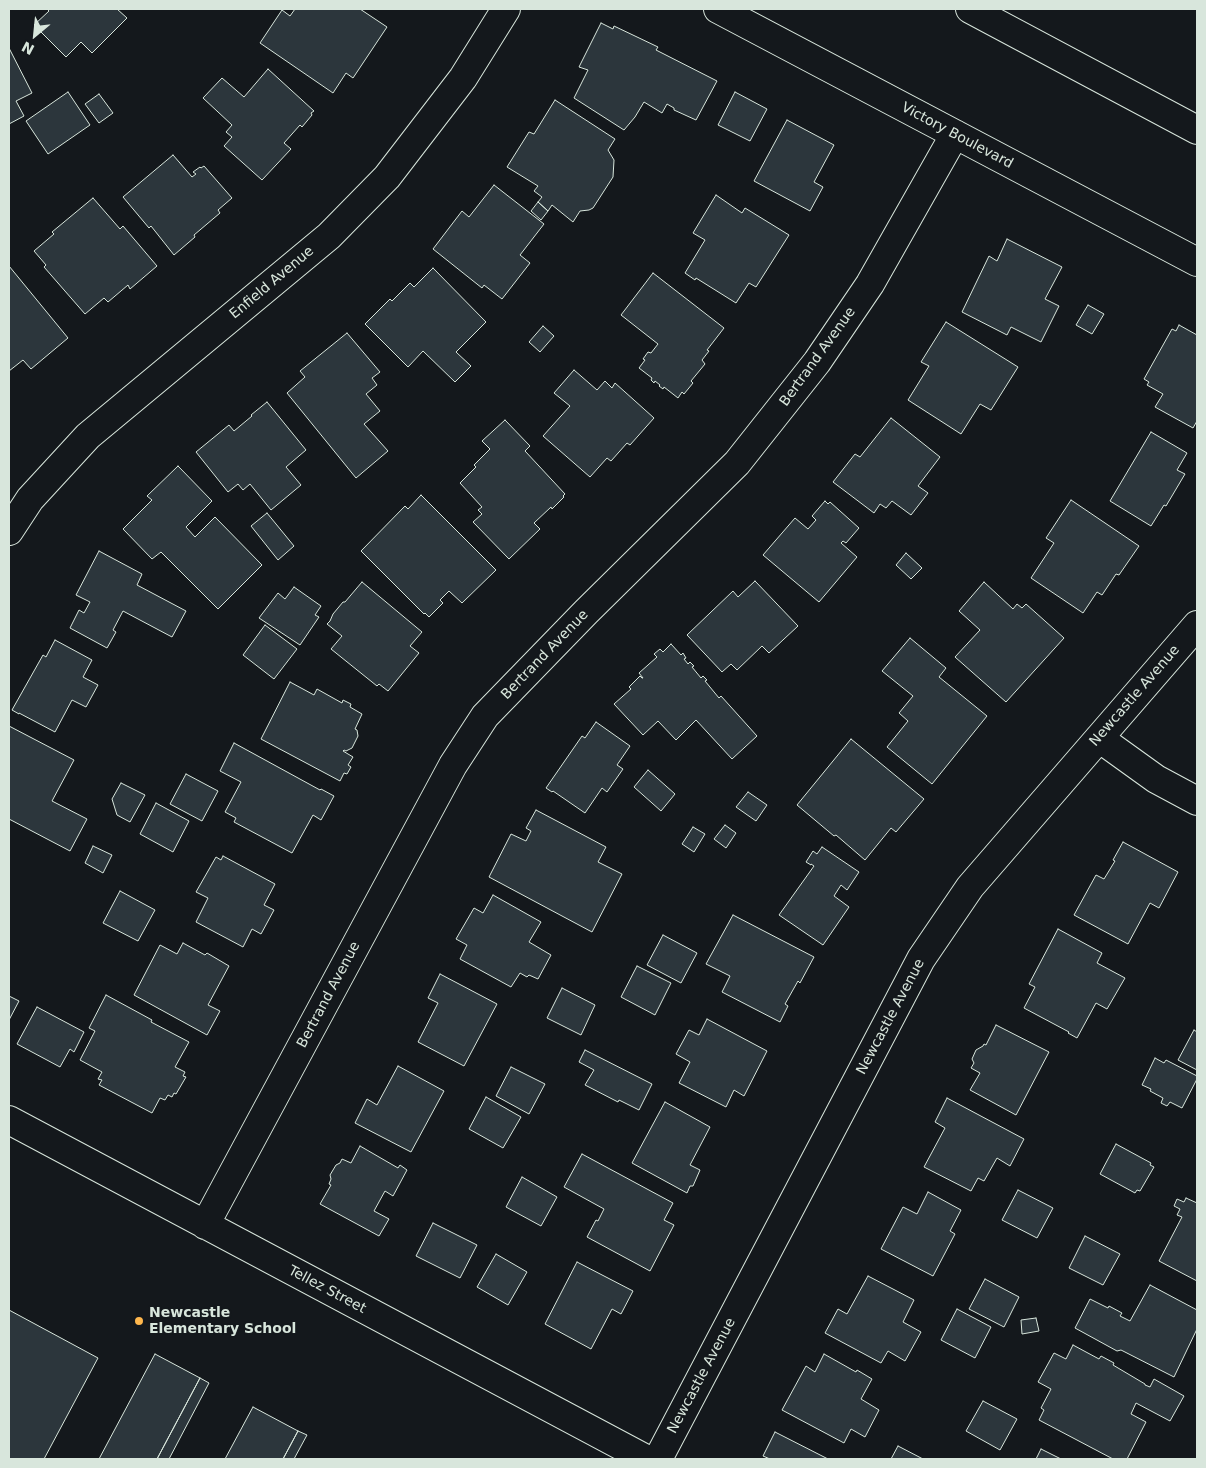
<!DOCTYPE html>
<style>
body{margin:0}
#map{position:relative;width:1206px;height:1468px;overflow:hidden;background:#14181c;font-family:"DejaVu Sans",sans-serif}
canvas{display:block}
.frame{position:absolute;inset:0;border:10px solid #d8e6dc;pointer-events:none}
.north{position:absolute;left:10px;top:10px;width:50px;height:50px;-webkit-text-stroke:4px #14181c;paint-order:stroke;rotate:208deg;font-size:14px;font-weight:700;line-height:20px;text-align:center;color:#d8e6dc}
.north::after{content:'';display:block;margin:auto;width:18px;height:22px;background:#d8e6dc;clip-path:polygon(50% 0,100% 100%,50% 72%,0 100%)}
</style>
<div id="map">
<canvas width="1206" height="1468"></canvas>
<div class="frame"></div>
<div class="north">N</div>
</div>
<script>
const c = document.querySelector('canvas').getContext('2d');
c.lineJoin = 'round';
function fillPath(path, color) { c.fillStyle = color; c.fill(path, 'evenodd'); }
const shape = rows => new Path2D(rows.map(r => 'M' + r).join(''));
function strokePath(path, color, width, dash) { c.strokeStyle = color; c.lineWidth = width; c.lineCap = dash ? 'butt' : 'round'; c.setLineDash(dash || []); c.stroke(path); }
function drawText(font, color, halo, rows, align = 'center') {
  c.font = font + ' "DejaVu Sans",sans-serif'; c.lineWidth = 4; c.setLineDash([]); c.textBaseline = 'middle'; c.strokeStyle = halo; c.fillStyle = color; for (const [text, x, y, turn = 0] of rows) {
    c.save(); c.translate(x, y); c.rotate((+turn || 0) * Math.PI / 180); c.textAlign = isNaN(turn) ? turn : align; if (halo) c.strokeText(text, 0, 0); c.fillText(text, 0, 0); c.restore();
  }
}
const building = shape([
 [47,9,117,9,127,18,92,53,81,42,66,57,34,25,49,11,47,9],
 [295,9,360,9,387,27,353,78,346,73,333,93,260,43,282,10,290,16,295,9],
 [601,23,613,29,614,26,658,47,656,50,717,81,696,120,674,110,674,108,667,104,662,113,644,102,635,117,624,130,574,98,588,70,579,67,601,23],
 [9,48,32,93,16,101,24,116,9,124,9,48],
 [268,69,314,111,311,113,312,115,302,127,300,125,284,143,291,149,262,180,224,146,232,137,226,132,232,125,203,98,222,78,244,97,268,69],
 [68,92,90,125,48,154,26,121,68,92],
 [735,92,767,109,750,141,718,125,735,92],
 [99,94,113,113,99,123,85,104,99,94],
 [555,100,615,139,608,150,614,160,613,177,593,208,589,210,580,211,573,222,552,205,548,211,538,202,542,197,534,191,538,186,507,167,529,132,534,134,555,100],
 [787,120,834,145,814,182,823,187,810,211,754,181,787,120],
 [173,155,192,177,196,174,193,172,200,167,201,168,204,166,232,198,218,210,220,213,194,235,195,237,174,255,151,226,149,228,123,197,173,155],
 [494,185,544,224,520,255,530,263,502,299,484,285,482,288,433,249,462,211,469,217,494,185],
 [716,195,742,213,745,208,789,235,756,287,749,283,736,303,696,278,695,280,685,273,705,240,693,233,716,195],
 [93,198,120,229,123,226,157,266,130,289,128,285,108,302,104,298,85,314,44,267,46,265,34,251,54,234,52,232,93,198],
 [538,202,548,211,541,220,531,211,538,202],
 [1007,239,1062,267,1045,299,1059,306,1041,342,1011,327,1007,335,962,312,989,256,997,261,1007,239],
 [9,266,68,338,31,369,23,360,9,371,9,266],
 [433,268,486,322,456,352,471,366,455,382,423,351,408,367,365,324,390,299,392,301,410,283,414,287,433,268],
 [653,273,724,328,707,350,709,351,702,360,705,364,691,381,693,383,684,394,682,392,678,398,664,387,663,389,659,386,660,385,655,381,654,383,651,380,652,378,639,368,645,360,643,359,648,352,651,353,658,344,621,315,653,273],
 [1088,305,1104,314,1092,334,1076,325,1088,305],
 [946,322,1018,367,991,410,980,404,961,434,908,400,929,366,921,362,946,322],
 [1179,325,1197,335,1197,421,1193,428,1155,407,1163,394,1147,385,1149,382,1144,379,1172,329,1176,331,1179,325],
 [543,326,554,336,540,352,529,342,543,326],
 [347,333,380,372,372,378,377,385,366,394,380,411,364,424,388,451,356,478,287,393,305,377,300,371,347,333],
 [574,370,597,390,605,381,612,388,615,383,654,418,630,445,627,443,611,461,607,458,590,477,543,436,570,406,554,393,574,370],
 [267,402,306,450,286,467,301,485,271,510,250,484,243,490,238,484,228,492,196,452,229,425,234,431,252,416,251,415,267,402],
 [891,418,940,457,918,486,928,493,911,515,892,501,886,508,880,504,874,513,833,482,855,454,860,457,891,418],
 [505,420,530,446,525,451,565,494,563,496,564,497,552,509,551,507,534,523,540,529,509,559,473,522,482,514,478,510,482,507,460,483,476,467,474,465,490,449,482,441,505,420],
 [1151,432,1187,453,1177,470,1185,474,1166,506,1164,505,1151,526,1110,501,1151,432],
 [178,466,212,501,186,527,195,537,215,517,262,565,218,609,161,552,152,559,123,529,152,500,147,496,178,466],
 [421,495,496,570,462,603,449,591,440,600,443,603,429,617,425,613,424,614,361,551,405,506,408,509,421,495],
 [1071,500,1139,546,1119,575,1116,574,1102,595,1097,592,1083,613,1031,578,1054,543,1046,538,1071,500],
 [825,501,828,504,830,502,859,528,846,543,843,541,841,543,857,557,819,602,763,555,795,518,808,529,816,520,812,516,825,501],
 [267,513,294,546,278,560,251,526,267,513],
 [99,551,142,574,137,585,186,611,172,637,123,611,113,630,116,632,107,648,70,628,79,610,84,613,90,602,76,595,99,551],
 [906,553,922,568,911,579,896,565,906,553],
 [755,581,798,626,769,653,762,646,737,670,731,664,722,672,687,635,733,591,738,597,755,581],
 [362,582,422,632,410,646,419,653,388,691,379,684,377,686,331,649,342,636,327,624,330,621,333,614,343,602,345,602,362,582],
 [984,582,1013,609,1017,604,1022,608,1026,604,1064,638,1006,702,955,657,980,630,959,611,984,582],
 [294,587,321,606,315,615,319,617,300,645,259,618,278,593,285,599,294,587],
 [265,625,297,649,274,679,243,655,265,625],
 [910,638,946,668,939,677,987,716,932,784,887,747,908,721,899,713,913,696,882,671,910,638],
 [55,640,92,660,83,677,98,685,86,707,72,700,55,732,19,713,19,714,12,710,43,655,46,657,55,640],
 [671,644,681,655,683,653,686,658,684,659,688,664,690,662,694,666,692,667,701,678,703,676,707,680,705,681,719,698,721,696,757,736,732,759,696,720,676,740,658,721,643,735,614,704,631,689,629,687,640,676,642,678,643,678,639,673,657,657,654,654,660,649,663,652,671,644],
 [290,682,314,695,317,689,342,703,343,700,351,704,350,707,362,714,355,729,357,730,358,736,352,748,346,751,344,750,343,751,353,757,348,765,351,767,347,774,344,773,340,781,261,739,290,682],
 [596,722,630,746,617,765,623,769,607,792,602,788,585,813,553,791,552,792,546,788,582,736,585,738,596,722],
 [9,726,74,760,52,801,87,819,70,851,9,819,9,726],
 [851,739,924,799,896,832,891,828,865,860,836,835,834,836,797,805,851,739],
 [234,743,320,790,321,789,334,796,321,820,313,815,292,853,234,822,236,818,225,812,241,782,220,771,234,743],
 [648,770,675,794,661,811,634,787,648,770],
 [186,774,218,791,202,821,170,804,186,774],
 [121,783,145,795,130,822,117,815,112,799,121,783],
 [748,792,767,805,756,821,736,807,748,792],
 [156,803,189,821,173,852,140,834,156,803],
 [536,810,606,847,598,862,622,874,592,932,489,877,511,834,526,841,531,831,526,828,536,810],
 [725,825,736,833,726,848,714,839,725,825],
 [693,827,705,834,694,852,682,844,693,827],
 [1123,842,1178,872,1159,908,1150,903,1128,944,1074,915,1096,875,1104,879,1115,861,1113,860,1123,842],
 [93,846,112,855,103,873,85,863,93,846],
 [822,847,859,872,847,890,841,885,834,896,849,907,823,945,779,915,814,866,811,864,811,865,806,862,813,851,817,854,822,847],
 [223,856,275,884,264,905,274,910,261,934,252,929,243,947,196,922,208,898,196,892,216,857,221,860,223,856],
 [120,891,155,910,138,941,103,923,120,891],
 [493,895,541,922,529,942,551,955,538,979,529,975,527,977,520,973,511,987,460,959,467,945,456,939,474,908,483,913,493,895],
 [733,915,814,957,800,983,798,981,785,1004,788,1006,780,1022,722,992,730,976,706,964,733,915],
 [1058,929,1102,953,1097,963,1125,978,1107,1009,1096,1003,1077,1038,1068,1033,1069,1032,1024,1008,1035,987,1029,984,1058,929],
 [663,935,697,953,681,983,647,965,663,935],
 [183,943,205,955,207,953,229,966,208,1005,220,1011,207,1035,134,995,160,945,177,954,183,943],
 [637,966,671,983,655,1015,621,997,637,966],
 [440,974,497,1004,464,1066,418,1042,438,1003,428,998,440,974],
 [562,988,595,1005,581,1035,547,1018,562,988],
 [106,995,152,1020,151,1022,189,1042,175,1067,185,1072,183,1076,186,1077,176,1094,174,1093,172,1097,168,1095,165,1100,160,1098,152,1113,99,1085,102,1080,98,1079,102,1072,80,1060,95,1031,89,1028,106,995],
 [9,996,19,1001,9,1020,9,996],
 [37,1007,84,1032,74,1052,70,1049,60,1067,17,1044,37,1007],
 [707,1019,767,1051,744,1096,734,1090,726,1107,679,1083,690,1062,676,1054,689,1030,699,1035,707,1019],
 [996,1025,1049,1052,1016,1115,970,1090,980,1073,971,1068,974,1063,972,1059,976,1050,983,1046,984,1044,986,1045,996,1025],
 [1194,1030,1197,1032,1197,1070,1178,1060,1194,1030],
 [585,1050,652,1084,639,1110,619,1100,618,1102,585,1085,594,1070,579,1062,585,1050],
 [1155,1058,1164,1063,1166,1060,1197,1076,1197,1079,1182,1108,1170,1102,1167,1106,1161,1103,1163,1098,1150,1091,1151,1089,1142,1085,1155,1058],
 [398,1066,444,1091,411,1152,355,1123,367,1099,377,1105,398,1066],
 [511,1067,545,1084,529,1114,496,1096,511,1067],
 [486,1097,521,1117,503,1148,469,1129,486,1097],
 [947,1098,1024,1139,1010,1166,997,1158,984,1181,978,1178,971,1191,924,1167,945,1128,935,1122,947,1098],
 [665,1102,710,1127,690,1165,700,1170,693,1186,690,1186,687,1193,632,1163,665,1102],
 [1116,1144,1151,1163,1150,1165,1154,1167,1140,1191,1137,1190,1135,1193,1100,1174,1116,1144],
 [360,1146,398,1168,400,1165,407,1170,393,1196,385,1191,374,1211,389,1219,379,1236,320,1204,331,1185,329,1184,331,1179,330,1175,336,1165,340,1163,342,1159,351,1163,360,1146],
 [582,1154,673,1203,664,1220,674,1225,650,1271,587,1237,596,1220,598,1221,604,1209,564,1187,582,1154],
 [522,1177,557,1197,541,1226,506,1207,522,1177],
 [1018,1190,1053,1208,1037,1238,1002,1220,1018,1190],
 [928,1192,961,1210,950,1231,955,1234,933,1276,881,1249,903,1207,917,1214,928,1192],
 [1186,1198,1197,1203,1197,1281,1159,1261,1182,1217,1177,1215,1180,1209,1174,1206,1177,1199,1184,1202,1186,1198],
 [433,1223,477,1245,460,1278,416,1256,433,1223],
 [1085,1236,1120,1254,1103,1285,1069,1268,1085,1236],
 [496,1254,527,1272,508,1305,477,1287,496,1254],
 [577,1262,633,1291,621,1314,612,1309,591,1349,545,1324,577,1262],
 [868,1276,914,1300,903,1322,921,1332,905,1361,888,1351,881,1363,825,1333,838,1309,847,1314,868,1276],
 [985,1279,1019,1297,1004,1327,969,1309,985,1279],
 [1150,1285,1197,1310,1197,1329,1174,1377,1121,1350,1117,1351,1075,1328,1090,1299,1108,1308,1109,1306,1122,1313,1120,1316,1130,1321,1150,1285],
 [957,1309,991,1327,975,1358,941,1340,957,1309],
 [9,1310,98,1358,44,1459,9,1459,9,1310],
 [1036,1318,1039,1331,1022,1334,1021,1320,1036,1318],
 [1073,1345,1099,1359,1101,1356,1114,1363,1113,1365,1145,1384,1145,1385,1150,1387,1154,1379,1184,1396,1170,1421,1136,1403,1131,1414,1146,1422,1127,1459,1113,1459,1039,1420,1044,1410,1041,1408,1051,1389,1038,1382,1054,1353,1066,1359,1073,1345],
 [155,1354,200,1378,157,1459,99,1459,155,1354],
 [824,1354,856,1372,857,1370,872,1379,861,1399,879,1410,865,1437,851,1429,844,1443,782,1410,806,1366,815,1372,824,1354],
 [200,1378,209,1383,169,1459,157,1459,200,1378],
 [983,1401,1017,1419,1000,1450,966,1431,983,1401],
 [253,1407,298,1431,283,1459,225,1459,253,1407],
 [298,1431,307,1435,294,1459,283,1459,298,1431],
 [775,1432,828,1459,770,1459,763,1456,775,1432],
 [898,1446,923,1459,891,1459,898,1446],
 [1041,1449,1061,1459,1036,1459,1041,1449]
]);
const minor = shape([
 [718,9,1197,262],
 [9,531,30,499,88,436,329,236,387,177,463,78,506,9],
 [1099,738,1156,779,1197,801],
 [9,1120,646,1459],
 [205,1225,453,765,485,716,586,612,737,463,817,362,870,284,955,134],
 [658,1459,921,959,970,887,1197,625]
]);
const major = shape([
 [970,9,1197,130]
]);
const markers = [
 [139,1321,5,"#ffb74d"]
];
const streetNames = [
 ["Victory Boulevard",957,136,28],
 ["Enfield Avenue",272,283,-40],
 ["Bertrand Avenue",818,357,-54],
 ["Bertrand Avenue",545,655,-46],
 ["Newcastle Avenue",1135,696,-49],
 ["Bertrand Avenue",329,995,-62],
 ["Newcastle Avenue",891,1017,-62],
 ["Tellez Street",327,1290,28],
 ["Newcastle Avenue",702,1376,-62]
];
const poiNames = [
 ["Newcastle",149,1313],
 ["Elementary School",149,1329]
];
fillPath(building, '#2c363c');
strokePath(building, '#d8e6dc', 1);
strokePath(minor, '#d8e6dc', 30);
strokePath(major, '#d8e6dc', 30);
strokePath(minor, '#14181c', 28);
strokePath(major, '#14181c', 28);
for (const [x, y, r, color] of markers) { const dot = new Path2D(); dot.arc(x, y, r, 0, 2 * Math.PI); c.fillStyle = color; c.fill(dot); strokePath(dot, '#14181c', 2); }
drawText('14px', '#d8e6dc', '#14181c', streetNames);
drawText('bold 14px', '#d8e6dc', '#14181c', poiNames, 'left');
</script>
